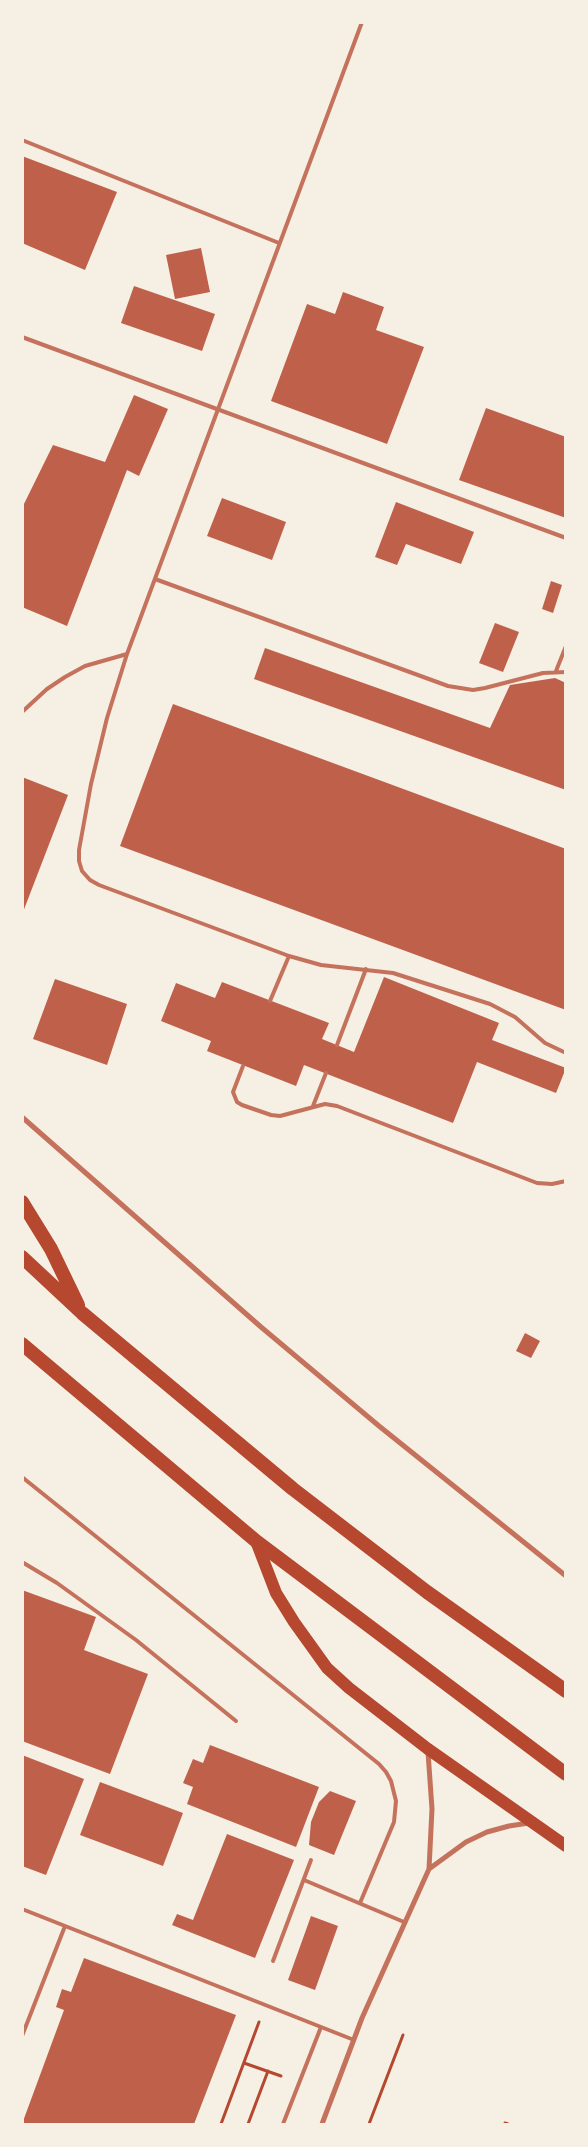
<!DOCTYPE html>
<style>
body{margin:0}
#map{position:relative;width:588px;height:2147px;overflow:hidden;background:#f6efe4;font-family:Lato,sans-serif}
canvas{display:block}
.frame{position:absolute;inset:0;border:24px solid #f6efe4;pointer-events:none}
</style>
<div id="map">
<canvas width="588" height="2147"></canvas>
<div class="frame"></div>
</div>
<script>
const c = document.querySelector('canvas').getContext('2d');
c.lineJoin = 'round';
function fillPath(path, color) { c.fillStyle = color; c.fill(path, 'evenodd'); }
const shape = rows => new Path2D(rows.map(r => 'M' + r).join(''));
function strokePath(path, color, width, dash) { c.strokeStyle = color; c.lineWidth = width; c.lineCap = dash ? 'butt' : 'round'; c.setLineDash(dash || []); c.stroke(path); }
const building = shape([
 [22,156,117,192,85,270,22,243],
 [201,248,210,292,175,299,166,255],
 [134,286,215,314,202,351,121,323],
 [343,292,384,307,376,330,424,347,387,444,271,401,307,304,335,314],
 [134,395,168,409,139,476,127,470,67,626,22,607,22,508,53,445,105,462],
 [486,408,566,437,566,518,459,480],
 [222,498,286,522,272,560,207,536],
 [396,502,474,532,461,564,406,544,397,565,375,557],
 [551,581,562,585,553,613,542,609],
 [495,623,519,632,503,672,479,663],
 [265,648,490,728,510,685,555,678,566,683,566,790,254,679],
 [173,704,566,849,566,1010,120,846],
 [22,777,68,795,23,912,22,912],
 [384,977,499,1023,492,1040,566,1068,556,1093,477,1062,453,1123,304,1065,296,1086,207,1051,211,1041,161,1021,176,983,215,998,222,982,329,1023,322,1039,354,1052],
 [55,979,127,1004,107,1065,33,1039],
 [525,1333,540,1341,531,1358,516,1351],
 [22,1590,96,1617,84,1650,148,1674,110,1774,22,1741],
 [210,1745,319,1787,296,1847,187,1804,193,1787,183,1783,193,1759,203,1763],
 [22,1755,84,1779,46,1875,22,1866],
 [100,1782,183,1813,163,1866,80,1835],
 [330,1791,356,1801,334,1855,309,1845,311,1822,319,1802],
 [227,1834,294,1860,255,1958,172,1925,177,1914,193,1920],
 [311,1916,338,1926,315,1990,288,1980],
 [84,1958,236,2015,194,2124,22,2124,64,2010,56,2007,62,1989,71,1992]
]);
const path = shape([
 [244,2063,281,2076],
 [505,2123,508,2124],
 [221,2124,259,2022],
 [248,2124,268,2071],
 [369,2124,403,2035]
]);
const service = shape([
 [362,22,127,654,107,718,91,784,79,850,79,861,82,871,90,880,99,885,289,956,321,965,393,973,490,1004,515,1017,545,1043,566,1053],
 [22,140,279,243],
 [22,337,566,538],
 [155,579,448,686,473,690,485,688,543,673,566,672],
 [556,671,566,646],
 [22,712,47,689,65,677,85,666,127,654],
 [270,1001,289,956],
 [337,1045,366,969],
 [243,1066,233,1092,237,1102,242,1105,271,1115,280,1116,325,1104,337,1106,537,1183,552,1184,566,1181],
 [313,1106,326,1073],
 [22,1477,379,1764,386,1772,391,1781,396,1801,394,1822,360,1903],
 [22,1562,57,1583,136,1640,236,1721],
 [304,1880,404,1922],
 [22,1909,354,2040],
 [273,1961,311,1860],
 [22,2036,65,1926],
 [283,2124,321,2027]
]);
const minor = shape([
 [22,1117,261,1327,379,1426,566,1576],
 [429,1869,466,1842,487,1832,509,1826,529,1823],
 [322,2124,362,2018,429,1869,432,1809,428,1752]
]);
const primary = shape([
 [256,1541,276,1593,294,1622,327,1668,349,1688,428,1749,566,1846]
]);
const trunk = shape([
 [22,1202,51,1249,78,1305],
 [22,1257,82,1313,293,1489,427,1592,566,1691],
 [22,1344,256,1541,566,1774]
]);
fillPath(building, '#bf614a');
strokePath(path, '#b5482f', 3);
strokePath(service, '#c5725c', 4);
strokePath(minor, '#c5725c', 5);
strokePath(primary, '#b5482f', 12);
strokePath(trunk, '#b5482f', 14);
</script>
